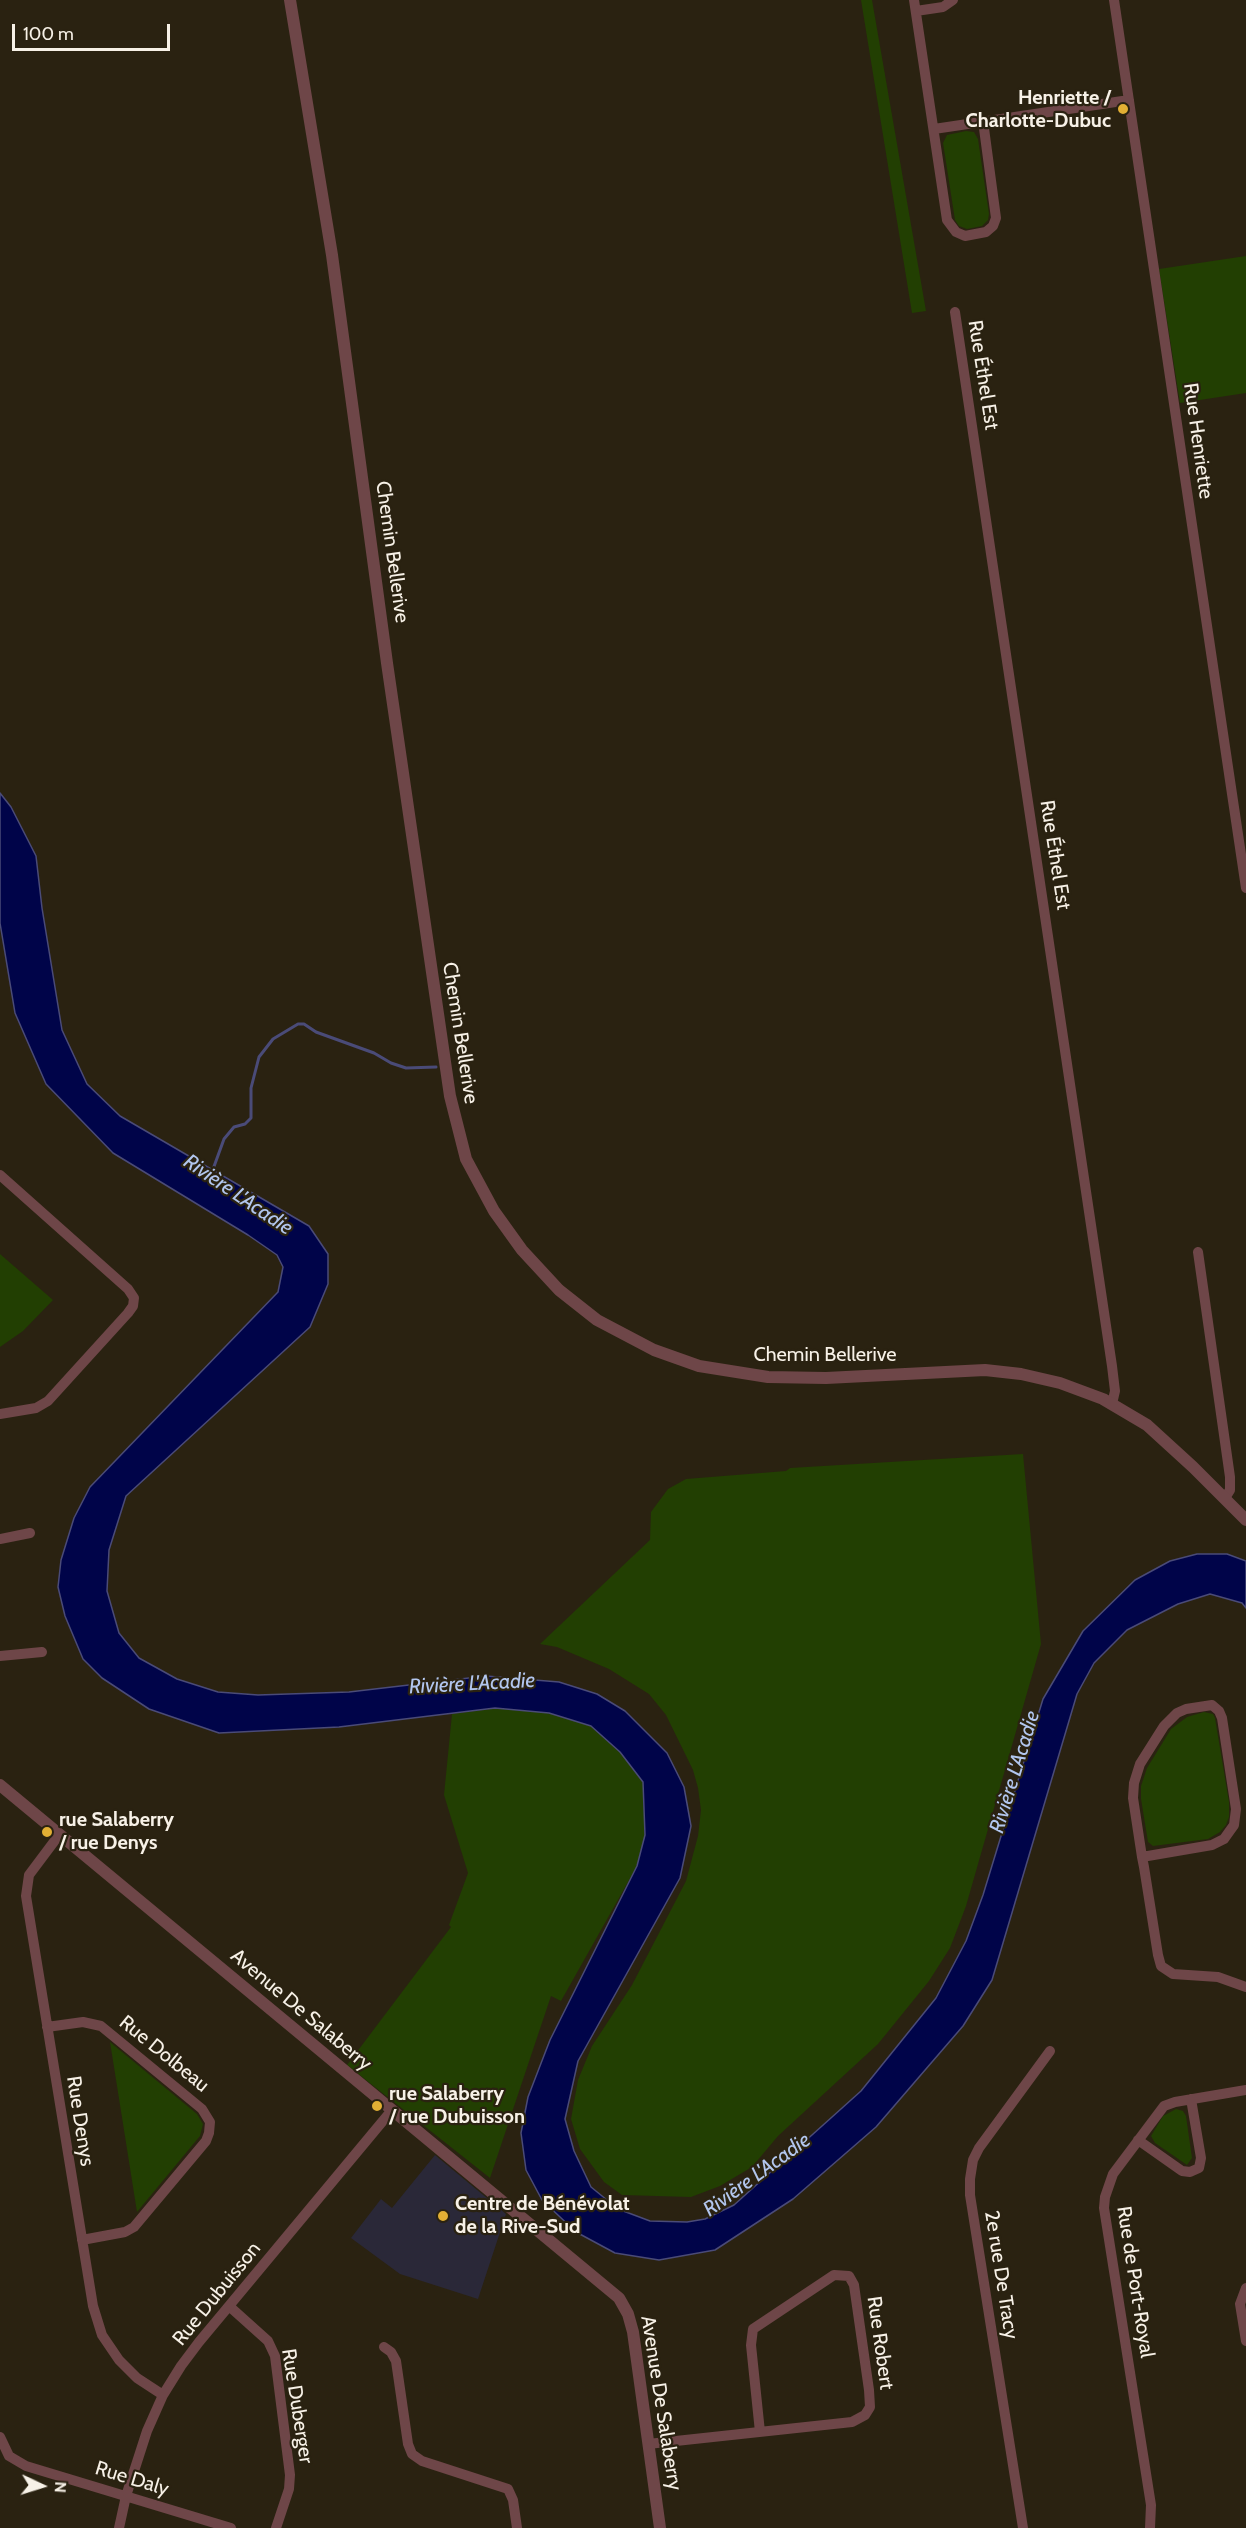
<!DOCTYPE html>
<meta charset="utf-8">
<style>
body{margin:0}
#map{position:relative;width:1246px;height:2528px;overflow:hidden;background:#2a2211;font-family:Cabin,sans-serif}
canvas{display:block}
.north{position:absolute;left:12px;top:2456px;width:60px;height:60px;-webkit-text-stroke:4px #2a2211;paint-order:stroke;rotate:94deg;font-size:16px;font-weight:700;line-height:24px;text-align:center;color:#f7f1e7}
.north::after{content:'';display:block;margin:auto;width:21px;height:27px;background:#f7f1e7;clip-path:polygon(50% 0,100% 100%,50% 72%,0 100%)}
.scale{position:absolute;left:12px;top:24px;width:158px;height:27px;box-sizing:border-box;border:3px solid #f7f1e7;border-top:0;padding-left:8px;font-size:18px;line-height:21px;white-space:nowrap;color:#f7f1e7;-webkit-text-stroke:4px #2a2211;paint-order:stroke}
</style>
<div id="map">
<canvas width="1246" height="2528"></canvas>
<div class="north">N</div>
<div class="scale">100 m</div>
</div>
<script>
const c = document.querySelector('canvas').getContext('2d');
c.lineJoin = 'round';
function fillPath(path, color) { c.fillStyle = color; c.fill(path, 'evenodd'); }
const shape = rows => new Path2D(rows.map(r => 'M' + r).join(''));
function strokePath(path, color, width, dash) { c.strokeStyle = color; c.lineWidth = width; c.lineCap = dash ? 'butt' : 'round'; c.setLineDash(dash || []); c.stroke(path); }
function drawText(font, color, halo, rows, align = 'center') {
  c.font = font + ' Cabin,sans-serif'; c.lineWidth = 4.5; c.setLineDash([]); c.textBaseline = 'middle'; c.strokeStyle = halo; c.fillStyle = color; for (const [text, x, y, turn = 0] of rows) {
    c.save(); c.translate(x, y); c.rotate((+turn || 0) * Math.PI / 180); c.textAlign = isNaN(turn) ? turn : align; if (halo) c.strokeText(text, 0, 0); c.fillText(text, 0, 0); c.restore();
  }
}
const commercial = shape([
 [435,2155,506,2214,478,2299,400,2274,351,2238,381,2199,392,2208]
]);
const green = shape([
 [861,0,872,0,926,311,912,313],
 [966,131,974,132,978,139,989,214,988,220,982,226,967,229,959,226,955,220,943,143,947,135],
 [1246,256,1246,393,1180,403,1159,269],
 [0,1254,53,1300,23,1331,0,1347],
 [1023,1454,1041,1644,966,1906,950,1948,929,1981,878,2044,778,2136,752,2167,720,2186,691,2197,622,2195,604,2182,580,2149,571,2119,578,2080,592,2046,632,1985,686,1881,698,1836,701,1810,698,1788,693,1770,666,1715,649,1694,609,1669,557,1647,540,1644,650,1540,651,1512,668,1489,686,1479,786,1471,790,1468],
 [499,1708,549,1713,591,1726,620,1752,643,1782,645,1835,637,1866,561,2001,551,1996,490,2178,347,2065,451,1927,449,1925,468,1873,444,1795,452,1714],
 [1204,1712,1213,1714,1215,1718,1229,1802,1229,1817,1226,1825,1220,1832,1208,1839,1153,1846,1148,1842,1141,1799,1141,1786,1147,1768,1171,1729,1187,1717],
 [110,2042,197,2114,203,2124,200,2136,137,2212],
 [1176,2109,1183,2111,1186,2116,1192,2158,1187,2165,1155,2143,1151,2136,1163,2116]
]);
const water = shape([
 [0,793,11,807,36,856,42,908,62,1030,87,1084,120,1116,309,1226,328,1254,328,1284,310,1327,126,1496,109,1550,107,1591,119,1633,139,1658,177,1679,218,1692,258,1695,349,1692,486,1676,559,1682,597,1694,625,1711,667,1753,684,1787,691,1826,680,1878,578,2061,565,2119,574,2151,591,2187,618,2209,650,2221,687,2222,705,2219,734,2205,861,2091,936,1998,966,1941,983,1895,1043,1699,1083,1631,1135,1580,1170,1561,1197,1554,1227,1554,1246,1561,1246,1608,1242,1603,1210,1594,1178,1604,1127,1630,1094,1663,1077,1694,992,1980,963,2026,876,2127,793,2199,715,2250,659,2260,615,2253,576,2232,542,2200,526,2170,521,2133,528,2097,550,2040,637,1866,645,1835,643,1782,620,1752,591,1726,549,1713,495,1708,339,1727,219,1733,149,1709,102,1678,83,1659,65,1616,58,1587,61,1560,74,1518,90,1487,278,1292,283,1267,277,1255,248,1235,113,1153,46,1084,15,1013,0,923,0,793]
]);
const stream = shape([
 [212,1172,224,1139,234,1127,245,1124,251,1118,251,1088,259,1057,273,1039,298,1024,304,1024,316,1032,374,1053,391,1063,406,1068,436,1067]
]);
const minor = shape([
 [914,0,947,220,956,232,965,236,986,232,993,226,996,218,983,121],
 [1114,0,1246,888],
 [916,11,943,7,953,0],
 [934,129,1129,100],
 [955,312,1112,1366,1115,1391,1112,1404],
 [0,1175,128,1289,134,1298,133,1306,128,1313,48,1401,36,1408,0,1414],
 [1198,1252,1230,1477,1230,1490,1225,1498],
 [0,1539,30,1533],
 [0,1656,42,1652],
 [59,1835,29,1875,26,1896,93,2306,102,2335,119,2360,137,2378,163,2395],
 [1142,1857,1212,1845,1224,1839,1234,1825,1236,1809,1222,1718,1219,1711,1212,1705,1186,1709,1177,1713,1164,1726,1140,1764,1134,1783,1133,1798,1142,1857,1144,1867,1158,1955,1161,1966,1173,1974,1218,1977,1246,1987],
 [47,2027,83,2022,101,2026,202,2109,210,2122,209,2133,206,2141,134,2227,125,2232,82,2240],
 [1138,2140,1182,2171,1190,2172,1199,2168,1201,2158,1191,2099],
 [1246,2288,1240,2304,1246,2341],
 [229,2306,268,2341,275,2356,290,2475,289,2489,276,2528],
 [384,2347,391,2352,396,2361,408,2444,412,2454,422,2461,508,2489,513,2500,517,2528],
 [0,2437,9,2456,26,2466,231,2528],
 [648,2444,852,2422,865,2415,870,2407,869,2390,854,2285,849,2276,834,2275,753,2329,751,2345,760,2432],
 [119,2528,126,2496,147,2431,163,2395,181,2366,199,2342,392,2110],
 [1023,2528,970,2195,970,2179,973,2160,979,2148,1050,2051],
 [1150,2528,1151,2505,1104,2208,1105,2197,1113,2174,1164,2106,1175,2102,1246,2090]
]);
const tertiary = shape([
 [290,0,332,255,387,663,450,1096,466,1159,494,1211,522,1250,559,1290,597,1320,654,1350,699,1366,768,1377,826,1378,985,1370,1021,1374,1060,1383,1103,1399,1147,1425,1193,1467,1246,1520],
 [0,1785,619,2298,628,2314,633,2332,660,2528]
]);
const markers = [
 [1123,109,6,"#e2af34"],
 [47,1832,6,"#e2af34"],
 [377,2106,6,"#e2af34"],
 [443,2216,6,"#e2af34"]
];
const poiNames = [
 ["Henriette /",1111,98,"right"],
 ["Charlotte-Dubuc",1111,121,"right"],
 ["rue Salaberry",59,1820],
 ["/ rue Denys",59,1843],
 ["rue Salaberry",389,2094],
 ["/ rue Dubuisson",389,2117],
 ["Centre de Bénévolat",455,2204],
 ["de la Rive-Sud",455,2227]
];
const streetNames = [
 ["Rue Éthel Est",983,375,81],
 ["Rue Henriette",1198,441,82],
 ["Chemin Bellerive",392,552,82],
 ["Rue Éthel Est",1055,855,81],
 ["Chemin Bellerive",460,1033,81],
 ["Chemin Bellerive",825,1355],
 ["Avenue De Salaberry",301,2010,40],
 ["Rue Dolbeau",164,2054,39],
 ["Rue Denys",80,2121,81],
 ["2e rue De Tracy",1001,2275,81],
 ["Rue de Port-Royal",1135,2282,81],
 ["Rue Dubuisson",217,2294,-51],
 ["Rue Robert",880,2343,82],
 ["Avenue De Salaberry",661,2403,81],
 ["Rue Duberger",297,2406,81],
 ["Rue Daly",132,2479,17]
];
const waterNames = [
 ["Rivière L'Acadie",238,1195,34],
 ["Rivière L'Acadie",472,1684,-3],
 ["Rivière L'Acadie",1015,1772,-73],
 ["Rivière L'Acadie",757,2175,-36]
];
fillPath(commercial, '#2a2838');
fillPath(green, '#223f02');
fillPath(water, '#000449');
strokePath(water, '#4a4b78', 1.5);
strokePath(stream, '#4a4b78', 3);
strokePath(minor, '#6e4648', 10);
strokePath(tertiary, '#6e4648', 12);
for (const [x, y, r, color] of markers) { const dot = new Path2D(); dot.arc(x, y, r, 0, 2 * Math.PI); c.fillStyle = color; c.fill(dot); strokePath(dot, '#2a2211', 2); }
drawText('bold 20px', '#f7f1e7', '#2a2211', poiNames, 'left');
drawText('20px', '#f7f1e7', '#2a2211', streetNames);
drawText('italic 21px', '#b2c6ee', '#2a2211', waterNames);
</script>
